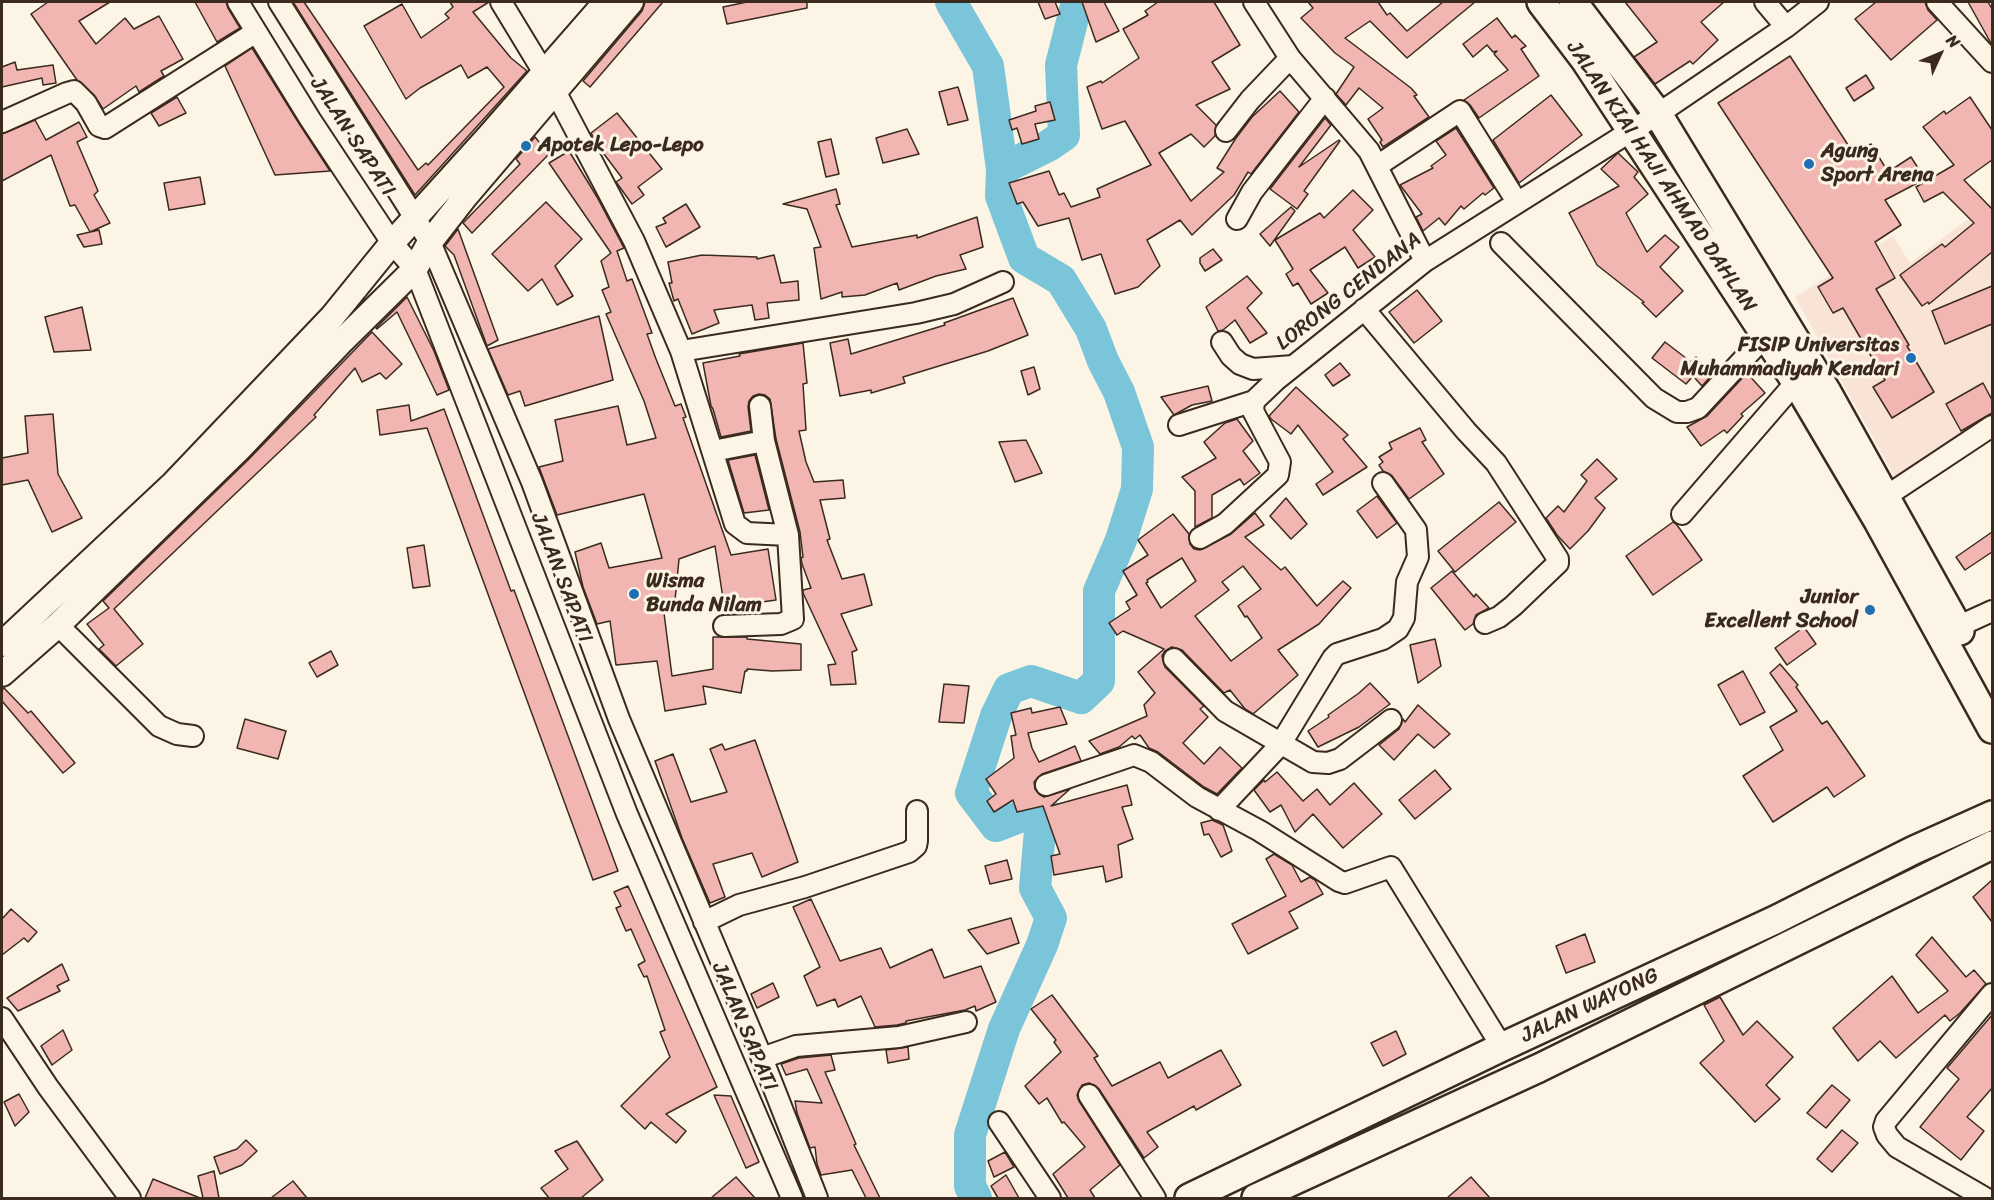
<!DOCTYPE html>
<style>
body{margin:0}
#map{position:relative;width:1994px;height:1200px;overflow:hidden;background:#fcf5e5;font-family:Sriracha,sans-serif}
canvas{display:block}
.frame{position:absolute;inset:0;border:3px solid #3b2a1e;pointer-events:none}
.north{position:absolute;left:1910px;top:24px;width:60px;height:60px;-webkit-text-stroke:4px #fcf5e5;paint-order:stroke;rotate:46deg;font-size:16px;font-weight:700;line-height:24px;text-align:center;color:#3b2a1e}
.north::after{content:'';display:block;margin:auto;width:21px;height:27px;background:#3b2a1e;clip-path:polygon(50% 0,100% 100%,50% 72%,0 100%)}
</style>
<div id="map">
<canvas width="1994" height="1200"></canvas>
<div class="frame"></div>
<div class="north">N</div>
</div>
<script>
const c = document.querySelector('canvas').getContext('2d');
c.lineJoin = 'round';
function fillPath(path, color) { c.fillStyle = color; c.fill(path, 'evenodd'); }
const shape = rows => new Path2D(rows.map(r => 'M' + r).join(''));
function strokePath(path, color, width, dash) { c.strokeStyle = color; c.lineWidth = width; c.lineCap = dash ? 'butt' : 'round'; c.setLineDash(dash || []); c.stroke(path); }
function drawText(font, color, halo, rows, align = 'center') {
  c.font = font + ' Sriracha,sans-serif'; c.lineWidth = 6; c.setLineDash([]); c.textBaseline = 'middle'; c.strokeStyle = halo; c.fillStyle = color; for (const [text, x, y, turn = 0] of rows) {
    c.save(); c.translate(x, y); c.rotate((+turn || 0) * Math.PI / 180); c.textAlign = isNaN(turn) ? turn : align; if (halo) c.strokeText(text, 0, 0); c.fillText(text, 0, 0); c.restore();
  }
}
const built = shape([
 [1992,201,1992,419,1895,477,1795,297,1893,236,1910,263]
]);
const river = shape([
 [951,2,988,66,1002,169],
 [976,1198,970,1186,970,1135,1004,1029,1042,945,1051,918,1035,888,1042,808,996,826,971,793,996,716,1009,689,1031,681,1081,698,1099,681,1099,591,1121,540,1137,489,1138,447,1119,392,1103,361,1091,329,1061,280,1024,258,1001,196,1002,169,1048,146,1064,135,1061,65,1077,2]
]);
const building = shape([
 [48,2,110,2,79,21,96,44,125,18,134,29,159,16,183,59,161,71,164,76,139,92,136,86,103,109,94,95,77,80,31,14,48,2],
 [195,2,226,2,228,8,240,28,217,42,195,2],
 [293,2,304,2,418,170,426,163,428,165,504,87,487,67,468,78,461,65,420,88,406,99,364,26,402,4,421,38,449,18,445,14,453,7,450,2,489,2,473,12,511,58,527,71,415,195,293,2],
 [645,2,663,2,590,87,583,81,642,11,645,2],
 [747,2,807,2,807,8,727,24,723,7,747,2],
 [1038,2,1055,2,1060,14,1045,19,1038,2],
 [1082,2,1104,2,1119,31,1096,42,1082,2],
 [1158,2,1214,2,1240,45,1212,62,1230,89,1196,105,1216,125,1215,136,1204,147,1191,134,1159,153,1191,201,1224,172,1217,168,1236,138,1252,117,1280,91,1299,112,1251,174,1248,172,1234,195,1192,235,1180,220,1147,240,1160,266,1138,287,1115,294,1101,254,1082,260,1069,218,1038,226,1023,202,1017,204,1009,183,1049,171,1059,195,1064,193,1071,207,1100,197,1097,189,1151,165,1125,121,1102,129,1087,87,1101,81,1102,83,1139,58,1123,29,1148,15,1145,11,1158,2],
 [1308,2,1378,2,1387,15,1390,13,1407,31,1443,2,1475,2,1407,58,1370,21,1345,38,1411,88,1417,95,1414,96,1429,117,1383,147,1380,142,1382,140,1368,119,1383,108,1359,88,1346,105,1336,94,1354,67,1335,53,1301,18,1313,8,1308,2],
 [1625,2,1724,2,1701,22,1718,40,1693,64,1690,61,1655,84,1634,57,1657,42,1625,2],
 [1876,2,1925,2,1928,10,1937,20,1891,60,1855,19,1876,2],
 [1968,2,1988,2,1992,9,1992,45,1968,2],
 [1497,18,1512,38,1515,35,1526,46,1521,49,1539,76,1479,118,1470,105,1464,100,1508,70,1494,54,1497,51,1493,52,1487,45,1473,57,1463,44,1497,18],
 [252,48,300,125,330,171,275,175,225,66,252,48],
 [1790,56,1854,154,1871,144,1888,172,1911,157,1925,179,1885,200,1901,225,1875,242,1895,278,1876,289,1909,345,1907,346,1934,392,1892,418,1873,387,1885,380,1843,308,1833,313,1818,287,1833,278,1718,103,1790,56],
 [15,62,17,70,53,65,56,83,43,85,42,78,2,87,2,67,15,62],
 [1866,75,1874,88,1854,101,1846,88,1866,75],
 [958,87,968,120,948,125,939,92,958,87],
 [1551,95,1582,135,1519,183,1493,140,1551,95],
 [177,97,186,113,159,126,151,113,177,97],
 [1970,97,1992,130,1992,160,1964,180,1992,209,1992,252,1929,304,1928,302,1922,306,1900,275,1942,244,1945,247,1974,223,1943,192,1924,202,1916,187,1954,165,1923,127,1944,111,1946,114,1970,97],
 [1050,102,1055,120,1035,124,1039,139,1022,144,1017,128,1012,130,1009,120,1036,111,1035,106,1050,102],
 [617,113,662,169,638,187,644,195,632,204,616,182,622,178,598,146,591,133,617,113],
 [1325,118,1331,125,1299,167,1339,140,1340,141,1304,191,1308,194,1297,209,1270,189,1325,118],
 [35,120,46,140,79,122,87,137,77,142,98,191,94,195,110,223,90,232,75,205,70,206,51,155,2,181,2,134,35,120],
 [1456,128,1494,188,1485,195,1483,193,1464,209,1461,206,1445,225,1439,218,1423,231,1416,217,1422,214,1400,185,1433,168,1431,166,1446,155,1436,141,1456,128],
 [907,129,919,154,883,163,876,138,907,129],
 [535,137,549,154,472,233,463,223,520,164,516,159,535,137],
 [831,139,839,174,826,177,818,142,831,139],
 [569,151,597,197,624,248,617,251,627,281,632,279,652,333,647,334,656,359,675,406,681,404,686,417,683,418,731,555,768,549,776,600,755,603,754,601,724,605,715,546,679,559,674,611,664,613,672,676,713,669,713,637,747,637,747,639,801,644,801,670,772,671,747,669,747,671,745,671,741,693,703,686,706,704,665,711,657,661,616,665,610,621,597,624,583,587,575,552,601,543,609,568,662,558,644,494,557,515,539,467,563,461,555,420,618,406,627,445,656,438,644,401,606,314,611,312,602,290,609,287,601,261,611,253,549,163,569,151],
 [1618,153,1638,172,1634,177,1648,194,1626,213,1647,252,1665,235,1679,247,1660,267,1683,291,1656,317,1642,303,1644,302,1597,265,1569,213,1619,186,1601,169,1618,153],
 [200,177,205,204,169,210,164,183,200,177],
 [836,189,840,204,836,205,852,247,917,235,917,238,977,217,983,247,960,255,966,269,936,276,899,290,897,283,865,295,842,297,842,292,821,299,814,248,821,247,807,209,783,204,836,189],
 [1353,190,1373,210,1353,230,1375,257,1358,268,1345,247,1310,270,1328,293,1311,304,1298,283,1293,286,1286,274,1293,269,1275,240,1320,213,1324,218,1353,190],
 [546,202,582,239,555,266,573,296,557,305,542,279,528,291,492,254,546,202],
 [686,204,700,227,666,247,656,227,666,223,663,218,686,204],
 [1291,207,1295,211,1270,246,1260,234,1291,207],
 [458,229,498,340,487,346,454,255,445,246,458,229],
 [99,230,102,244,84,247,77,235,99,230],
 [1213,249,1222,260,1205,271,1200,263,1200,258,1213,249],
 [702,255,757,257,757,259,774,255,781,283,798,281,799,300,767,303,769,318,755,320,752,305,714,310,719,323,692,334,678,299,674,301,669,283,672,283,668,262,702,255],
 [1247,276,1262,293,1247,308,1267,333,1250,343,1235,320,1223,330,1218,331,1206,307,1247,276],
 [1992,286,1992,324,1945,344,1932,311,1992,286],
 [1417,290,1442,321,1414,343,1389,312,1417,290],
 [407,297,434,351,449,390,437,395,397,312,377,329,376,328,407,297],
 [1013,298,1028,335,988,351,903,377,905,383,871,393,871,390,840,396,830,343,848,339,851,354,945,325,944,323,1013,298],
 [82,307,91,350,54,352,45,317,82,307],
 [599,316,613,380,525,406,520,391,508,395,488,349,599,316],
 [372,332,402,364,386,379,380,373,362,382,355,368,314,415,316,417,114,609,143,644,116,666,99,649,104,645,87,624,109,608,103,601,248,460,372,332],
 [1665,342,1691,362,1696,357,1712,375,1702,386,1693,376,1686,384,1652,358,1665,342],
 [803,343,807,383,803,384,806,430,799,431,806,462,814,482,843,480,845,498,820,500,830,539,827,540,842,579,864,574,872,605,841,614,857,650,852,652,856,684,831,685,828,665,836,664,803,593,803,590,811,588,802,564,801,558,803,557,800,532,776,439,770,399,765,395,759,394,753,396,749,401,748,407,751,431,721,437,713,409,711,406,703,363,740,356,739,354,803,343],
 [1340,363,1350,375,1333,386,1325,375,1340,363],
 [1034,367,1040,389,1028,395,1021,371,1034,367],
 [1747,373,1765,393,1741,414,1743,416,1727,433,1724,430,1701,446,1687,427,1707,416,1747,373],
 [1983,383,1992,400,1992,413,1961,431,1946,404,1983,383],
 [1208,386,1212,401,1192,405,1174,415,1161,397,1208,386],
 [1296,387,1348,435,1343,439,1367,467,1323,495,1316,484,1333,472,1298,425,1291,434,1271,419,1269,416,1296,387],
 [409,405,411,421,444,409,511,591,514,590,618,871,593,880,427,428,380,435,377,410,409,405],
 [53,414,58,474,82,518,52,532,28,480,2,485,2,458,28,453,25,416,53,414],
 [1237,419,1253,441,1243,451,1260,473,1244,485,1240,479,1212,495,1212,518,1195,527,1195,491,1182,477,1216,458,1204,442,1225,423,1237,419],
 [1420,428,1426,440,1422,442,1444,474,1409,499,1392,476,1383,471,1379,465,1383,462,1379,457,1392,449,1389,443,1420,428],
 [1026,440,1042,473,1015,482,999,442,1026,440],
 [755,455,769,510,744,513,728,460,755,455],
 [1597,459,1617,479,1595,498,1605,508,1588,531,1570,549,1557,535,1546,518,1558,506,1564,512,1587,481,1581,475,1597,459],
 [1377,496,1397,523,1377,538,1357,511,1377,496],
 [1286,498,1307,524,1291,539,1270,516,1286,498],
 [1499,502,1516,522,1455,572,1438,551,1499,502],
 [1255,513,1264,525,1245,537,1281,570,1285,567,1317,606,1343,581,1351,588,1319,624,1278,650,1298,675,1253,714,1245,709,1230,690,1224,693,1182,650,1172,647,1165,651,1162,656,1165,667,1204,706,1200,709,1208,717,1183,743,1204,764,1220,747,1242,768,1217,794,1204,787,1158,752,1149,748,1140,735,1135,739,1132,736,1119,747,1100,754,1089,741,1147,716,1144,705,1155,693,1138,672,1164,649,1123,631,1117,635,1109,623,1130,609,1126,602,1137,595,1123,571,1148,555,1138,540,1173,514,1189,534,1190,544,1194,549,1200,550,1231,534,1255,513],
 [1182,558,1196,581,1161,608,1146,583,1148,582,1147,580,1182,558],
 [1243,566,1261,589,1238,606,1245,617,1247,616,1262,638,1231,661,1195,616,1229,590,1222,582,1243,566],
 [1673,522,1677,525,1702,560,1653,595,1626,556,1673,522],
 [1992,532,1992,552,1965,570,1956,557,1992,532],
 [424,545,430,586,413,588,407,548,424,545],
 [1452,571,1474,597,1476,594,1489,608,1476,615,1473,624,1465,630,1431,588,1452,571],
 [1804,627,1816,644,1787,665,1775,648,1804,627],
 [1435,639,1441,666,1418,683,1410,645,1435,639],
 [331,651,338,665,317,677,309,663,331,651],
 [1780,664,1798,685,1796,687,1822,724,1827,721,1865,776,1834,797,1827,787,1773,822,1743,776,1783,750,1770,727,1797,711,1770,673,1780,664],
 [1743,671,1765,712,1740,725,1718,685,1743,671],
 [1370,683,1390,704,1359,727,1318,747,1308,731,1329,717,1328,715,1359,693,1370,683],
 [944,684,969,686,964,723,939,722,944,684],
 [4,688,28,713,31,711,75,763,63,773,2,701,2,690,4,688],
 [1418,705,1450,734,1434,748,1418,734,1394,760,1379,745,1399,729,1403,719,1405,722,1418,705],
 [1060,707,1067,724,1028,733,1032,748,1039,762,1075,746,1081,761,1042,774,1034,782,1035,789,1039,794,1044,797,1070,789,1051,806,1127,785,1132,805,1122,807,1133,839,1118,845,1122,877,1106,882,1103,866,1054,875,1051,856,1060,854,1043,806,1017,812,1013,800,994,812,987,801,996,794,986,779,1014,758,1011,736,1016,735,1011,713,1031,708,1032,713,1060,707],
 [245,719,286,731,278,759,237,748,245,719],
 [755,740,798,862,762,877,752,853,713,864,725,897,710,903,682,838,655,761,673,754,691,802,727,792,710,749,722,744,725,750,755,740],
 [1435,770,1451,789,1415,819,1399,800,1435,770],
 [1277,772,1303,801,1317,789,1330,805,1354,783,1382,814,1343,848,1313,814,1295,832,1281,805,1270,812,1254,790,1264,780,1265,782,1277,772],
 [1212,820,1223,825,1232,851,1221,857,1209,834,1204,835,1201,823,1212,820],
 [1274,854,1292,865,1301,882,1310,877,1315,880,1323,894,1289,912,1298,928,1248,954,1232,924,1286,896,1266,859,1274,854],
 [1007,860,1012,879,990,884,985,866,1007,860],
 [1992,880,1992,922,1973,897,1992,880],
 [628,886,717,1087,666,1114,686,1131,676,1143,651,1122,645,1129,621,1106,670,1057,660,1032,665,1030,647,976,644,977,638,965,645,961,631,929,626,931,616,908,621,906,614,892,628,886],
 [811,899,840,961,881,948,890,968,932,949,944,978,981,966,996,1002,976,1011,975,1006,965,1010,906,1021,906,1023,897,1025,875,1027,861,996,838,1007,835,999,817,1006,804,976,820,967,793,907,811,899],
 [11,909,37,932,28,942,24,938,2,955,2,919,11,909],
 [1011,918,1019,943,987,954,968,930,1011,918],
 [1585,934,1595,962,1566,973,1556,946,1585,934],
 [1932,937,1966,977,1974,970,1986,984,1960,1013,1950,1021,1945,1015,1896,1058,1880,1041,1858,1061,1833,1028,1892,976,1918,1013,1948,991,1916,955,1932,937],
 [62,964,69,980,57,986,60,991,18,1011,7,998,62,964],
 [773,983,779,997,757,1008,751,994,773,983],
 [1052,995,1098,1056,1094,1058,1112,1086,1160,1062,1168,1078,1221,1050,1241,1085,1196,1110,1194,1106,1147,1132,1158,1147,1144,1158,1099,1089,1089,1083,1082,1085,1077,1095,1079,1101,1120,1165,1090,1190,1095,1198,1068,1198,1053,1174,1085,1147,1064,1122,1062,1123,1047,1098,1039,1104,1025,1086,1061,1052,1054,1042,1056,1040,1031,1009,1052,995],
 [1720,997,1743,1035,1757,1021,1793,1057,1766,1085,1780,1099,1755,1122,1700,1063,1724,1041,1704,1005,1720,997],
 [1992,1015,1992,1088,1967,1117,1984,1131,1961,1160,1920,1127,1959,1079,1947,1068,1992,1015],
 [63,1030,72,1050,52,1065,41,1046,63,1030],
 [1396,1031,1406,1054,1383,1066,1371,1043,1396,1031],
 [908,1047,909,1059,888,1063,886,1050,908,1047],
 [831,1055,835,1070,825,1072,856,1144,854,1145,880,1198,866,1198,852,1170,821,1175,817,1164,815,1147,810,1148,797,1113,795,1101,822,1103,807,1069,786,1075,781,1064,799,1058,831,1055],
 [1832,1085,1850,1100,1826,1128,1807,1113,1832,1085],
 [19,1094,29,1112,15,1126,4,1102,19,1094],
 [714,1095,731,1096,759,1162,746,1168,714,1095],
 [1842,1130,1858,1143,1832,1172,1817,1159,1842,1130],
 [246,1140,257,1151,242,1165,220,1174,214,1157,237,1149,246,1140],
 [577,1141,603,1180,581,1198,549,1198,541,1188,568,1169,555,1151,577,1141],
 [1005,1152,1014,1167,994,1177,988,1161,1005,1152],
 [214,1171,219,1198,203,1198,198,1176,214,1171],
 [1006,1175,1019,1198,998,1198,991,1186,1006,1175],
 [736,1177,755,1198,711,1198,736,1177],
 [1471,1177,1490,1198,1447,1198,1471,1177],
 [153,1179,200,1198,145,1198,153,1179],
 [293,1181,307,1198,271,1198,293,1181]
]);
const minor = shape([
 [238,2,310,119,392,243,415,269,627,814,792,1198],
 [279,2,430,242,532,482,619,719,762,1058,817,1198],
 [501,2,555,91,634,241,681,351,916,313,954,304,1003,282],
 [1254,2,1290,58,1369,151,1425,261],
 [1765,2,1786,27],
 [1937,2,1992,62],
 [2,122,67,93,74,91,86,103,99,126,105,128,256,32],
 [1226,131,1250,100,1290,58],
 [1377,166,1460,111,1517,202],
 [1237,219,1252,192,1325,98],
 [1501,243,1654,398,1677,412,1687,412,1698,408,1766,335],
 [1364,309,1466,431,1496,463,1558,559,1558,563,1513,606,1499,617,1485,623],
 [1222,342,1231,356,1240,364,1253,369,1293,366],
 [681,351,735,524,747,533,788,535,793,619,781,624,724,626],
 [760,406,764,441,788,535],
 [1179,425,1254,401],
 [713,451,764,441],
 [1885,497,1992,426],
 [1682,514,1796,382],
 [1200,538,1225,524,1278,475,1280,462,1253,411,1254,401,1276,380,1425,261,1658,114,1786,27,1818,2],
 [58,625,159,726,177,734,193,736],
 [1957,627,1992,611],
 [1174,659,1225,711,1313,762,1328,763,1340,759,1391,720],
 [1046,785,1134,755,1151,762,1197,797,1260,831,1339,881,1345,883,1391,867,1502,1047],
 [1219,810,1280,745,1333,658,1337,654,1383,639,1398,629,1404,618,1407,582,1418,557,1416,530,1383,483],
 [704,922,739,905,805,887,909,852,916,846,917,841,917,811],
 [2,1018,48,1087,130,1198],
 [762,1058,796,1046,899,1037,966,1022],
 [1089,1095,1155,1198],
 [999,1122,1050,1198],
 [1985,1198,1897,1147,1887,1135,1884,1127,1886,1121,1992,994]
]);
const tertiary = shape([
 [2,644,173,484,332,317,392,243,489,136,606,2],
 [2,674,58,625,238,450,340,343,415,269,430,242,465,197,631,2]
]);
const secondary = shape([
 [1541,2,1585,60,1796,382,1878,521,1992,729],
 [1573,2,1658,114,1827,392,1960,631],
 [1189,1198,1502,1047,1775,920,1914,850,1992,815],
 [1256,1198,1539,1068,1992,845]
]);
const markers = [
 [526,146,6,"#1f6fb2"],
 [1809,164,6,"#1f6fb2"],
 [1911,358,6,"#1f6fb2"],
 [634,594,6,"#1f6fb2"],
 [1870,610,6,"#1f6fb2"]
];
const streetNames = [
 ["JALAN SAPATI",352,137,57],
 ["JALAN KIAI HAJI AHMAD DAHLAN",1661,177,56],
 ["LORONG CENDANA",1349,292,-38],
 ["JALAN SAPATI",561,578,69],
 ["JALAN WAYONG",1590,1006,-25],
 ["JALAN SAPATI",744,1027,67]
];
const poiNames = [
 ["Apotek Lepo-Lepo",538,146],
 ["Agung",1821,152],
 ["Sport Arena",1821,176],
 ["FISIP Universitas",1899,346,"right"],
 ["Muhammadiyah Kendari",1899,370,"right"],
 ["Wisma",646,582],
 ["Bunda Nilam",646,606],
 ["Junior",1858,598,"right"],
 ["Excellent School",1858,622,"right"]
];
fillPath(built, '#f9e2d6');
strokePath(river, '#7ac5d9', 32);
fillPath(building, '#f1b5b2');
strokePath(building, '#3b2a1e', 1.5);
strokePath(minor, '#3b2a1e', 24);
strokePath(tertiary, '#3b2a1e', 28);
strokePath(secondary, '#3b2a1e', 32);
strokePath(minor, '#fcf5e5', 20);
strokePath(tertiary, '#fcf5e5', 24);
strokePath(secondary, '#fcf5e5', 27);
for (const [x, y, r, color] of markers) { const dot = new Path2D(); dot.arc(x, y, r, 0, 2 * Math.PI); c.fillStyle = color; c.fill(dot); strokePath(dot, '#fcf5e5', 2); }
drawText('21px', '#3b2a1e', '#fcf5e5', streetNames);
drawText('bold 21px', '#3b2a1e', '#fcf5e5', poiNames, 'left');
</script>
